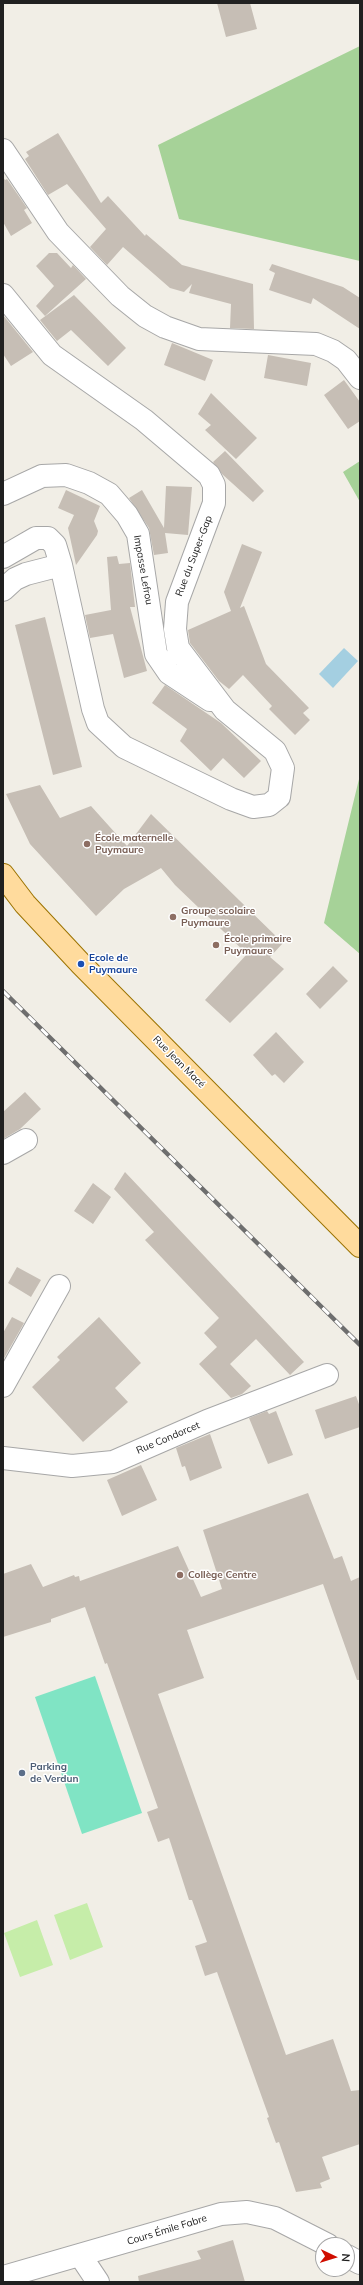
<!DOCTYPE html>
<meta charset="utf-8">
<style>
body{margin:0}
#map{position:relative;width:363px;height:2285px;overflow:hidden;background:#f1eee6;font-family:Mulish,sans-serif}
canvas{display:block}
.frame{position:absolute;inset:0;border:4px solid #202020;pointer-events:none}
.north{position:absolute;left:315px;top:2237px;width:40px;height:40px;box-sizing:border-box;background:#fff;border:1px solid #a6a6a6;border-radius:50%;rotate:94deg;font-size:11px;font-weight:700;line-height:16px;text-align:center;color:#202020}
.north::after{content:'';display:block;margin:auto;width:14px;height:18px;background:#d00e00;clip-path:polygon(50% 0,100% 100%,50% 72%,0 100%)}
</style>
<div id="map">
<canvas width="363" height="2285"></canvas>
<div class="frame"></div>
<div class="north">N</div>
</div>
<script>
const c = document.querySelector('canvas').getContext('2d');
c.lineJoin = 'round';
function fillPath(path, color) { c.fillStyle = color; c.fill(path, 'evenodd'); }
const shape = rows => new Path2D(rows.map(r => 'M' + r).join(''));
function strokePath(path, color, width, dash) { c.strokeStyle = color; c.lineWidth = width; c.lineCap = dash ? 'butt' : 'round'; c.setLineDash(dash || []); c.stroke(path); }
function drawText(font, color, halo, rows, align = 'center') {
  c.font = font + ' Mulish,sans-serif'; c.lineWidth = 3; c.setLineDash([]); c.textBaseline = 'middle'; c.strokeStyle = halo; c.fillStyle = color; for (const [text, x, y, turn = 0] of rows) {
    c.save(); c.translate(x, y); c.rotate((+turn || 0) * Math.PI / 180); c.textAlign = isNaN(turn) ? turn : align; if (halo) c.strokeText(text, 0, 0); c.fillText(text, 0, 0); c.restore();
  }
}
const grass = shape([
 [87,1903,103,1947,70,1960,54,1915],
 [37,1920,53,1965,20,1977,4,1933]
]);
const forest = shape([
 [360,46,360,261,179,219,158,145],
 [360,461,360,502,343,472],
 [360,775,360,954,324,923]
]);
const pitch = shape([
 [95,1676,142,1813,82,1834,35,1697]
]);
const water = shape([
 [344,648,358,661,333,688,319,674]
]);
const building = shape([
 [217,3,250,3,257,29,226,37],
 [58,133,101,203,108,196,145,236,146,234,182,265,253,284,254,329,230,328,231,304,189,293,192,284,184,292,170,288,123,247,107,265,90,247,106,229,67,184,48,195,25,159,29,156,26,152],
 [3,177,5,180,7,179,27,208,24,210,32,223,11,236,3,222],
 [49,253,57,253,71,268,73,265,86,279,45,316,36,306,54,286,36,266],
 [272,264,343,287,360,298,360,329,313,298,311,304,269,290,275,273,269,270],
 [74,295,126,348,108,366,71,330,57,341,40,320],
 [3,315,33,352,11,366,3,354],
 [172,343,213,360,205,381,164,365],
 [268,355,311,363,307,386,264,378],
 [344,380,360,402,360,421,348,429,324,395],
 [211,393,257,438,236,459,205,430,211,425,198,414],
 [225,451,264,491,253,502,222,474,213,462],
 [166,486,192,487,188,535,165,533,168,553,154,555,149,528,129,498,142,490,164,528],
 [66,490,100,506,94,521,98,531,97,535,76,565,68,528,74,515,58,508],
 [242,544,262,552,240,608,244,606,266,664,309,708,303,713,310,720,295,735,269,709,272,706,243,675,229,689,219,681,190,643,188,630,231,611,224,592],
 [117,556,119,564,130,563,135,607,130,607,147,671,124,678,113,634,90,638,85,615,111,610,107,557],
 [45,617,82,767,53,775,15,625],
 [165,685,221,723,261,761,244,778,223,758,211,771,180,741,187,729,152,703],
 [40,785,60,818,91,806,127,846,151,814,283,943,270,957,284,969,230,1023,205,1000,247,954,175,885,161,868,124,889,96,916,30,844,6,794],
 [333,966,348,981,320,1009,306,994],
 [276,1032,304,1062,284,1083,275,1074,272,1076,253,1055],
 [25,1092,41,1109,20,1129,3,1139,3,1112],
 [125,1172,304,1362,290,1375,256,1339,230,1364,251,1386,242,1394,231,1398,199,1364,217,1347,204,1333,219,1318,145,1240,154,1232,114,1189],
 [93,1183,111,1197,93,1224,74,1211],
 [17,1267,41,1280,31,1297,8,1283],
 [12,1317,24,1323,3,1360,3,1333],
 [99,1317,141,1363,115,1388,128,1402,83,1442,32,1387,60,1360,57,1357],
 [356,1396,360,1407,360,1427,325,1439,315,1410],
 [267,1411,269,1414,276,1411,293,1455,268,1464,249,1418],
 [210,1434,222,1468,190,1481,185,1466,182,1467,176,1448],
 [141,1465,157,1500,122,1516,107,1480],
 [308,1493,334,1559,342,1556,351,1581,360,1577,360,1680,357,1680,323,1584,187,1630,204,1678,158,1694,286,2055,333,2039,351,2091,360,2090,360,2144,322,2157,330,2179,320,2183,322,2188,296,2192,279,2142,276,2143,267,2118,269,2117,217,1972,205,1976,195,1946,207,1942,192,1900,189,1900,169,1838,158,1842,147,1812,158,1808,107,1663,105,1664,85,1607,51,1619,51,1622,3,1637,3,1574,31,1564,43,1587,74,1575,75,1577,79,1576,80,1581,178,1546,201,1597,222,1589,203,1530],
 [233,2240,245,2282,139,2282,138,2276,201,2259,197,2251]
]);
const minor = shape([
 [3,150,58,232,120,296,145,316,165,327,199,339,316,344,333,351,346,360,360,378],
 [3,295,52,355,144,420,209,475,214,485,214,503,177,602,175,629,178,648,225,710,275,751,283,768,279,797,269,805,253,807,231,799,124,747,98,723,93,709,61,565,26,574,15,579,3,590],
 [3,494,42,476,66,475,89,483,109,494,127,515,138,534,156,654,169,673,210,700],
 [3,557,36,538,48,538,55,545,61,565],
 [3,1153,26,1140],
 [3,1386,59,1286],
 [3,1458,72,1466,113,1462,207,1421,327,1375],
 [80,2255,98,2282],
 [347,2256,360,2263],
 [3,2277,221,2214,247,2212,275,2218,328,2245]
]);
const major = shape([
 [3,875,25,904,81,964,360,1246]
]);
const rail = shape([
 [3,991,360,1345]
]);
const markers = [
 [87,844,4,"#8d6e63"],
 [173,917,4,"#8d6e63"],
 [216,945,4,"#8d6e63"],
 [81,964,4,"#1a4fb4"],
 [180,1575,4,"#8d6e63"],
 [22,1773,4,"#5c6f8a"]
];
const streetNames = [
 ["Rue du Super-Gap",194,556,-69],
 ["Impasse Lefrou",143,570,80],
 ["Rue Jean Macé",179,1062,45],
 ["Rue Condorcet",168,1438,-23],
 ["Cours Émile Fabre",167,2230,-17]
];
const educationNames = [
 ["École maternelle",95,838],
 ["Puymaure",95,850],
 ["Groupe scolaire",181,911],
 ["Puymaure",181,923],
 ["École primaire",224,939],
 ["Puymaure",224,951],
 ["Collège Centre",188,1575]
];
const transitNames = [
 ["Ecole de",89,958],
 ["Puymaure",89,970]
];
const serviceNames = [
 ["Parking",30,1767],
 ["de Verdun",30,1779]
];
fillPath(grass, '#c6eda9');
fillPath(forest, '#a6d298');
fillPath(pitch, '#80e4c4');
fillPath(water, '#a4cfe1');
fillPath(building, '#c6beb5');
strokePath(minor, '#a7a7a7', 24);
strokePath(major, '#9c7300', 24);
strokePath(minor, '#fff', 22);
strokePath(major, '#ffdb9d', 22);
strokePath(rail, '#6e6e6e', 4.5);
strokePath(rail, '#fff', 3, [9]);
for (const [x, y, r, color] of markers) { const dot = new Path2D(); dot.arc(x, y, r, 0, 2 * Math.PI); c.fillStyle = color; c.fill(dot); strokePath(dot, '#fff', 1.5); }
drawText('10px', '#202020', '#fff', streetNames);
drawText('bold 10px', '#785e54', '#fff', educationNames, 'left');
drawText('bold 10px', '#164399', '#fff', transitNames, 'left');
drawText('bold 10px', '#4e5e75', '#fff', serviceNames, 'left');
</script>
